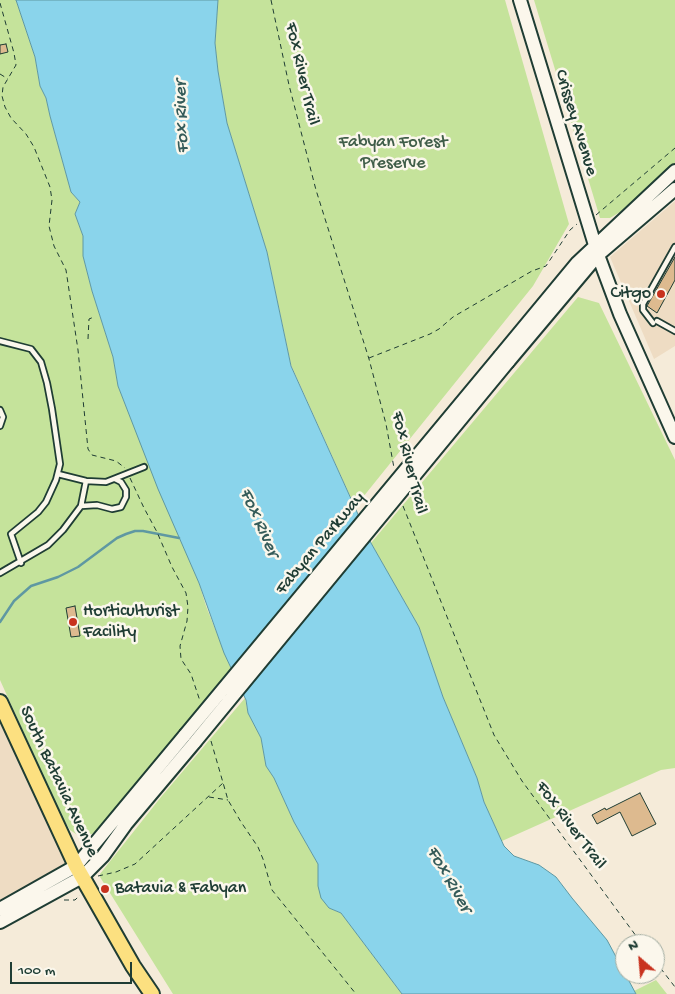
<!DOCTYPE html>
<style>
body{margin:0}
#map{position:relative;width:675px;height:994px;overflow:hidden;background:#f5ebd9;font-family:"Gochi Hand",sans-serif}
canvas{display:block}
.north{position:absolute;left:615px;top:934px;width:50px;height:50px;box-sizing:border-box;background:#fbf7ec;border:1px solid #a3ada2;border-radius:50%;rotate:333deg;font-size:14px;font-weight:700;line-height:20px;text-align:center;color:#1f3d34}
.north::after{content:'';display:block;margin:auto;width:18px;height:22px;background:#c8321e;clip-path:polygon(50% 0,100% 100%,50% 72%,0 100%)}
.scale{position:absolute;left:10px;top:962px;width:122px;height:22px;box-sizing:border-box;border:2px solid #1f3d34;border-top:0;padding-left:6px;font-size:15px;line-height:18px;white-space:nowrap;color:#1f3d34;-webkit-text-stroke:4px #fbf7ec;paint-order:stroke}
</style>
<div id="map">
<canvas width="675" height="994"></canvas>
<div class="north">N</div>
<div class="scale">100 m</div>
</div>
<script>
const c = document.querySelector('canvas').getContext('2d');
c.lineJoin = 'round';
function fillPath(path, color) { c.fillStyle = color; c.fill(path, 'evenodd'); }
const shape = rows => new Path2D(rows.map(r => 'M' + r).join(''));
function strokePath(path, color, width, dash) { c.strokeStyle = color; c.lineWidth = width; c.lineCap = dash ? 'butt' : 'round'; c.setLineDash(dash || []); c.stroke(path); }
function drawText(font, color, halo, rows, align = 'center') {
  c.font = font + ' "Gochi Hand",sans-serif'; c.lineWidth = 5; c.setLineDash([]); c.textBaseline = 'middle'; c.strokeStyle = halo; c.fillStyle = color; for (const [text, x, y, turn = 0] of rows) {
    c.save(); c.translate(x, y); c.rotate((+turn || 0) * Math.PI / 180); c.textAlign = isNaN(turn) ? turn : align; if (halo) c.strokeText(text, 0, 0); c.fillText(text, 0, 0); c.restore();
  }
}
const built = shape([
 [675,201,675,346,654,359,610,257],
 [0,711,70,864,0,903]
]);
const green = shape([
 [0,0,16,0,35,57,40,86,46,98,50,116,71,192,80,202,75,214,83,236,83,256,92,291,113,357,118,386,199,583,206,606,231,669,101,827,92,834,83,836,76,834,70,830,62,817,0,680],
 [218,0,505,0,569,224,533,286,355,507,291,365,267,252,227,123,218,71,215,43],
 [534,0,675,0,675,163,620,212,610,218,600,218],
 [578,297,599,303,675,460,675,768,661,770,502,841,484,802,477,778,443,697,419,627,371,543],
 [245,698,248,713,261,738,266,766,274,778,294,822,318,864,318,886,329,908,341,913,402,994,173,994,100,877,100,874,161,797],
 [656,980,667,994,636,994,634,991]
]);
const water = shape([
 [16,0,218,0,215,43,218,71,227,123,267,252,291,366,371,543,419,627,443,697,477,778,484,802,504,846,514,856,539,865,556,877,572,898,607,940,636,994,402,994,341,913,329,908,321,898,318,886,318,864,294,822,274,778,266,766,261,738,248,713,246,700,224,653,199,583,158,489,118,386,113,357,92,291,83,256,83,236,75,214,80,202,71,192,50,116,46,98,40,86,35,57,16,0]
]);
const stream = shape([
 [0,622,14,601,31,586,58,577,78,567,117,538,126,534,135,531,143,531,179,538]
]);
const building = shape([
 [6,44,8,52,0,54,0,45,6,44],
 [675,257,675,280,657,313,647,306,675,257],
 [75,606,80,636,71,637,66,608,75,606],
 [640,793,656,824,632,836,620,812,597,824,592,815,605,808,606,810,640,793]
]);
const path = shape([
 [271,0,289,85,316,190,369,359,386,424,394,468],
 [0,3,14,53,16,65,3,87,2,96,5,107,11,118,26,134,34,147,50,187,52,200,49,226,54,246,66,270,78,350,88,449,92,455,116,461,125,468],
 [0,74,8,79],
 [596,215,675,148],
 [88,339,89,319,94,317],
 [369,358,430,334,439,329,453,317,532,271,546,266,570,230,577,224],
 [130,478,144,508,157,532,172,567,186,593,188,607,187,621,180,646,181,659,191,674,200,701],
 [403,506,494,735,522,781,642,944],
 [211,741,228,800,241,822,258,847,263,859,272,890,356,994],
 [209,797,228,800],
 [98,876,116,872,135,864,223,783],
 [64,900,75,900,80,895],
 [655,961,675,987]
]);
const service = shape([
 [657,321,675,331],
 [653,323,643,310,643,304,675,247],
 [0,341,31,349,41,362,47,383,52,409,60,464,56,480,46,502,38,512,11,534,21,563],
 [0,410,3,417,0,426],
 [58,474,86,481,106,482,144,467],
 [81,506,97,505,112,509,121,507,126,497,126,490,121,482,115,479],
 [0,573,48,545,63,530,81,506,86,481]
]);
const secondary = shape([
 [520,0,598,255,620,314,675,437],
 [500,356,577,263,675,171],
 [508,362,598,255,675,189],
 [0,909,76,866,185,735],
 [0,922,82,877,103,856,126,824,195,742]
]);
const primary = shape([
 [0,702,76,866,133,966,152,994]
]);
const secondaryBridge = shape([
 [185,735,500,356],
 [195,742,508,362]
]);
const markers = [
 [661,294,5,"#c8321e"],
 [73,622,5,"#c8321e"],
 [105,889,5,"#c8321e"]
];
const streetNames = [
 ["Fox River Trail",301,74,77],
 ["Crissey Avenue",575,123,73],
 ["Fox River Trail",408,463,76],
 ["Fabyan Parkway",321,544,-50],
 ["South Batavia Avenue",58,782,65],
 ["Fox River Trail",570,826,53]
];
const parkNames = [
 ["Fabyan Forest",393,143],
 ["Preserve",393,164]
];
const poiNames = [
 ["Citgo",651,294,"right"],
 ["Horticulturist",83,612],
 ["Facility",83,633],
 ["Batavia & Fabyan",115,889]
];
const waterNames = [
 ["Fox River",183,117,-92],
 ["Fox River",258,523,66],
 ["Fox River",448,880,60]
];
fillPath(built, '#eedcc3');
fillPath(green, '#c5e39b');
fillPath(water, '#8ad4eb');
strokePath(water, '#5f98a2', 1);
strokePath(stream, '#5f98a2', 2.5);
fillPath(building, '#ddba8f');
strokePath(building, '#1f3d34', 1);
strokePath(service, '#1f3d34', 8);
strokePath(secondary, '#1f3d34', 16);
strokePath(primary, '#1f3d34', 18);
strokePath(path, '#1f3d34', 1, [5, 4]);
strokePath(service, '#fbf7ec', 4.5);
strokePath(secondary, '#fbf7ec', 12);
strokePath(primary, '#fce080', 14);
strokePath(secondaryBridge, '#1f3d34', 16, []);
strokePath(secondaryBridge, '#fbf7ec', 12);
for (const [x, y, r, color] of markers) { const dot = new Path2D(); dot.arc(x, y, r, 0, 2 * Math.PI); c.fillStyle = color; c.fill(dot); strokePath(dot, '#fbf7ec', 2); }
drawText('18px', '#1f3d34', '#fbf7ec', streetNames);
drawText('18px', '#405e49', '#fbf7ec', parkNames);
drawText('18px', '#1f3d34', '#fbf7ec', poiNames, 'left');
drawText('italic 19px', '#345b59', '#fbf7ec', waterNames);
</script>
